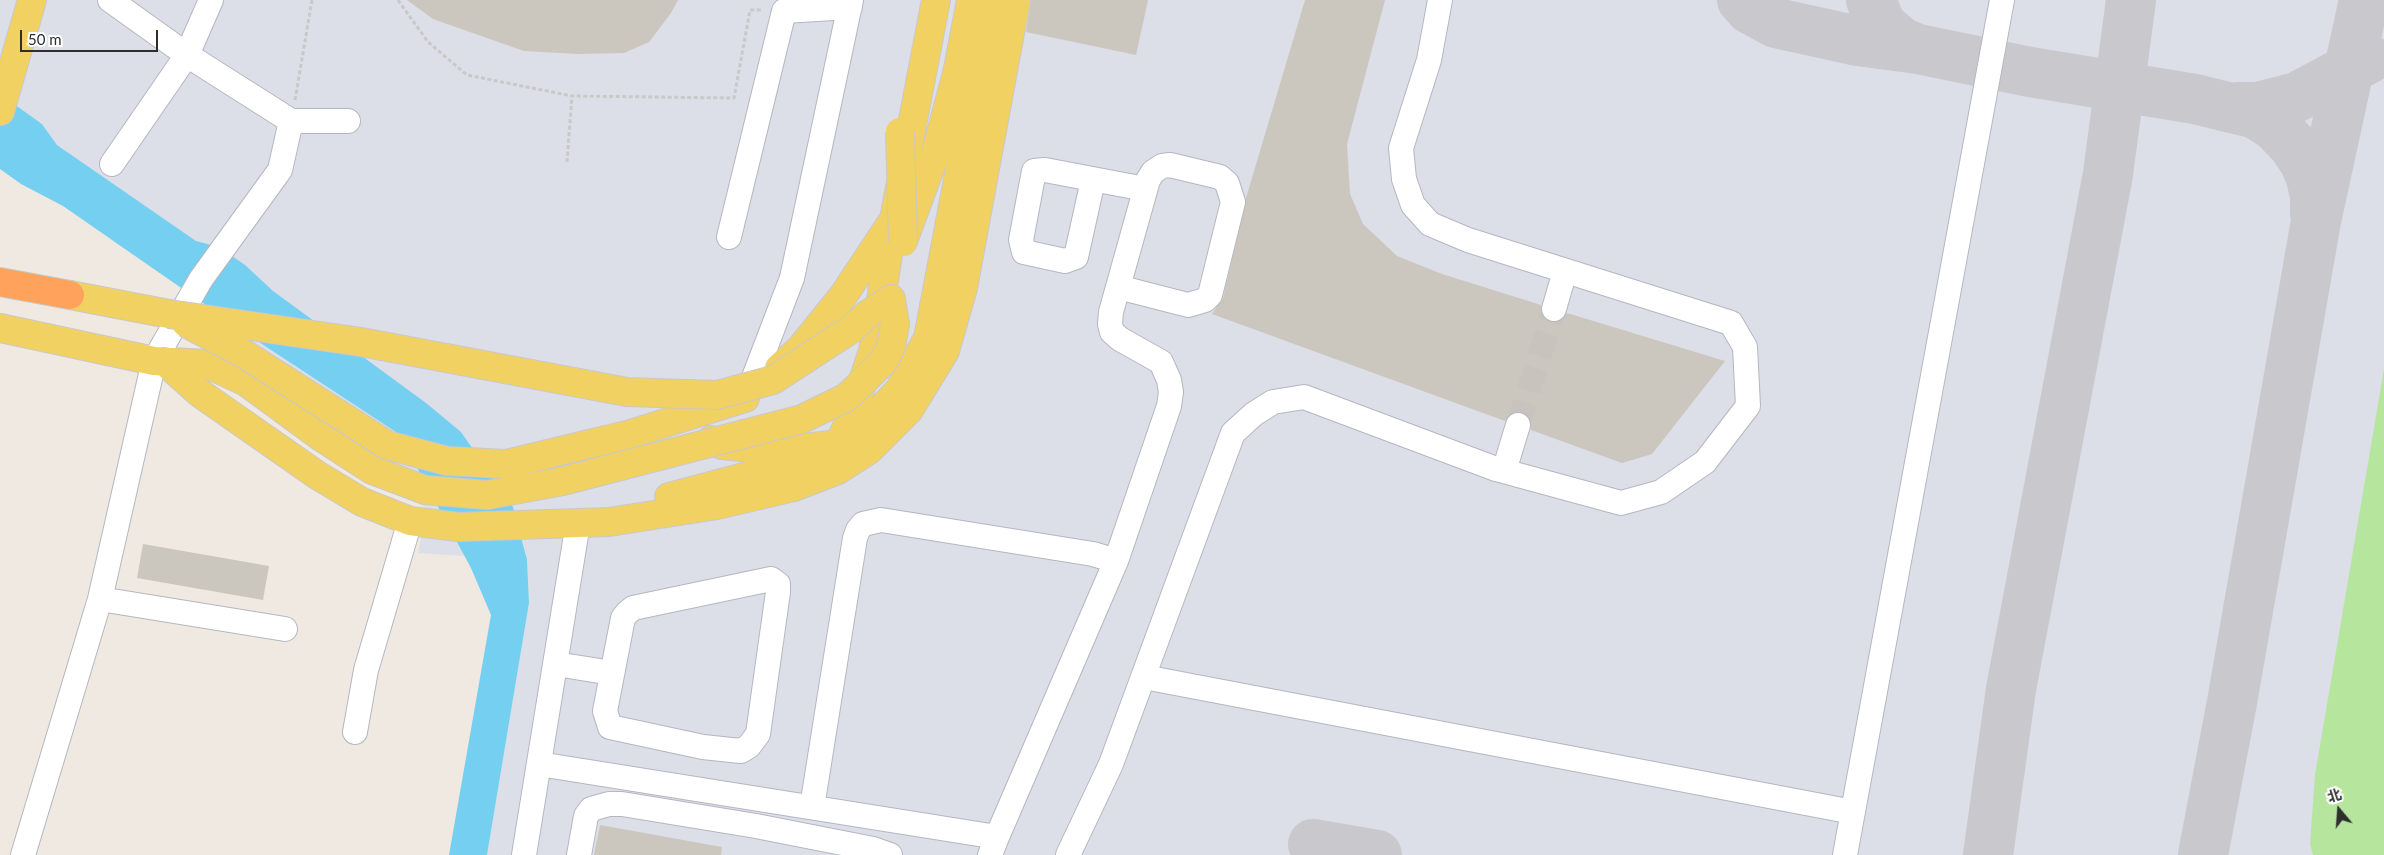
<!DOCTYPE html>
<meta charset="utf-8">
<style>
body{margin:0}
#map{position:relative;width:2384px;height:855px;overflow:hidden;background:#efe9e1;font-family:Lato,"Noto Sans SC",sans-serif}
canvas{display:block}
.north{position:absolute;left:2314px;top:785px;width:50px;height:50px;-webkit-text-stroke:4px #fff;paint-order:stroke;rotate:342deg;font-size:14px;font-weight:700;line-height:20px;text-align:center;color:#2e2e2e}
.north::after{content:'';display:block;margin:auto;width:18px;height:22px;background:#2e2e2e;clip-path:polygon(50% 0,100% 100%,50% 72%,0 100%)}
.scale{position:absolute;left:20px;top:30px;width:138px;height:22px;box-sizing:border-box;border:2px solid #2e2e2e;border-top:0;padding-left:6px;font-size:15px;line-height:18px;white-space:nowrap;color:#2e2e2e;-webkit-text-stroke:4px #fff;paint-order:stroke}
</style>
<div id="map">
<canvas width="2384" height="855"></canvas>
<div class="north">北</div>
<div class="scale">50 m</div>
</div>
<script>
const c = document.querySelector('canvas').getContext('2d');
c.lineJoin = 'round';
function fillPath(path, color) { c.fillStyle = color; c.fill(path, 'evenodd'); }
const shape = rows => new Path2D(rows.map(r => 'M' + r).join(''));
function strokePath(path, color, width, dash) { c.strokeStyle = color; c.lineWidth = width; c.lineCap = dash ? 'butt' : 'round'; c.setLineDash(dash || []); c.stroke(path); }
const airport = shape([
 [0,0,2384,0,2384,855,487,855,529,603,527,560,418,553,427,508,358,476,219,357,219,247,196,241,57,145,42,124,0,94]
]);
const green = shape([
 [2384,369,2384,855,2313,855,2310,844,2315,775]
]);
const water = shape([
 [0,94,42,124,57,145,196,241,219,247,245,265,273,291,426,403,461,432,513,507,527,560,529,603,487,855,449,855,491,615,471,568,399,434,262,344,63,206,21,184,0,169]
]);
const taxiway = shape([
 [1742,0,1750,9,1776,23,1858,41,1918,49,2030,72,2195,99,2256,114,2275,126,2293,145,2304,161,2311,178,2315,196,2315,213],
 [1871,0,1881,25,1901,42,1918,49],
 [2237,107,2258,107,2297,97,2368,59],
 [1313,844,1377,855],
 [1988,855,2011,689,2108,174,2131,0],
 [2203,855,2232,702,2316,221,2364,0]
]);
const building = shape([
 [407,0,678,0,671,13,649,42,624,53,579,54,524,51,433,19],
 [1031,0,1148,0,1136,55,1026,32],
 [1305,0,1385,0,1347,144,1350,194,1363,224,1397,256,1442,274,1541,305,1541,313,1550,322,1558,322,1567,313,1725,361,1652,454,1622,463,1531,430,1531,421,1522,412,1514,412,1505,421,1212,314,1223,298,1246,198],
 [143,544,269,566,263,600,137,578],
 [600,825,722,847,721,855,594,855]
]);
const minorTunnel = shape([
 [1518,425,1554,309]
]);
const path = shape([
 [398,0,428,42,467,75,572,96,734,98,750,10,763,10],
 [295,100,312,0],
 [567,162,572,96]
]);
const minor = shape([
 [110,0,187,55,291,121],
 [112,164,187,55,211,0],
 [1093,180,1076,257,1065,261,1024,252,1021,240,1034,171,1045,170,1145,189],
 [729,237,784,11,850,7],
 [1554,309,1565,271],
 [746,398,792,278,851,0],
 [1504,471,1518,425],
 [771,579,778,584,778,592,758,734,749,746,741,751,703,747,610,727,605,711,623,618,627,613,633,608,771,579],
 [100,599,285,629],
 [556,664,612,673],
 [1144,677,1853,812],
 [355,732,366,670,410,521],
 [539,764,997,837,990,855],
 [812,807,855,538,858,530,863,524,881,520,1093,554,1116,561],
 [997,837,1116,561,1169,406,1171,392,1169,380,1161,362,1120,339,1112,332,1110,324,1111,312,1148,180,1153,172,1162,166,1170,165,1220,177,1227,183,1233,202,1210,295,1205,300,1188,305,1118,287],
 [23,855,100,599,154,361,201,279,280,170,291,121,348,121],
 [524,855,578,523],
 [579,855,586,816,591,809,609,804,622,804,756,826,873,849,890,855],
 [1068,855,1111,764,1233,433,1254,414,1273,402,1304,397,1496,469,1621,503,1661,492,1705,462,1748,406,1745,347,1731,323,1468,240,1430,224,1413,205,1404,179,1401,148,1429,60,1440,0],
 [1845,855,2002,0]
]);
const major = shape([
 [0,111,32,0],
 [903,241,936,152,958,69,971,0],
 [70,295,169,314],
 [0,328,154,361,207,364,246,382,321,437,372,470,425,490,487,495],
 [164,361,201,394,317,475,362,502,410,521,458,527,609,522,717,505,794,487,838,470,869,450,909,410,945,351,963,288,1016,0],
 [779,368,801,348,843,296,894,219,936,0],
 [711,440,722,445,779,451,839,444,851,417,873,351,892,229],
 [593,443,627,435,745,398],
 [669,497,793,464,830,450,865,426,900,389,928,338,992,0]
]);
const highway = shape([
 [0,282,70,295]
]);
const majorBridge = shape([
 [900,132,903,242],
 [169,314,361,342,627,392,717,395,773,380,850,330,868,314,891,299,895,324,891,347,884,361,847,397,802,419,563,481,487,495],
 [186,323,244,354,387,445,447,461,506,464,593,443]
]);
fillPath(airport, '#dcdee8');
fillPath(green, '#b6e59e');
fillPath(water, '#75cff0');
strokePath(taxiway, '#c9c8cc', 50);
fillPath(building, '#cbc7bf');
strokePath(minorTunnel, '#c8c4bd', 24, [24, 12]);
strokePath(minor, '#b4b7c1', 26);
strokePath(major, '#c9c9c9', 30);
strokePath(highway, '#c9c9c9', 30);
strokePath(path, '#c9c9c9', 3, [4, 2.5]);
strokePath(minor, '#fff', 24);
strokePath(major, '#f2d163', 28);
strokePath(highway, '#ffa35c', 28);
strokePath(majorBridge, '#c9c9c9', 30, []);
strokePath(majorBridge, '#f2d163', 28);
</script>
